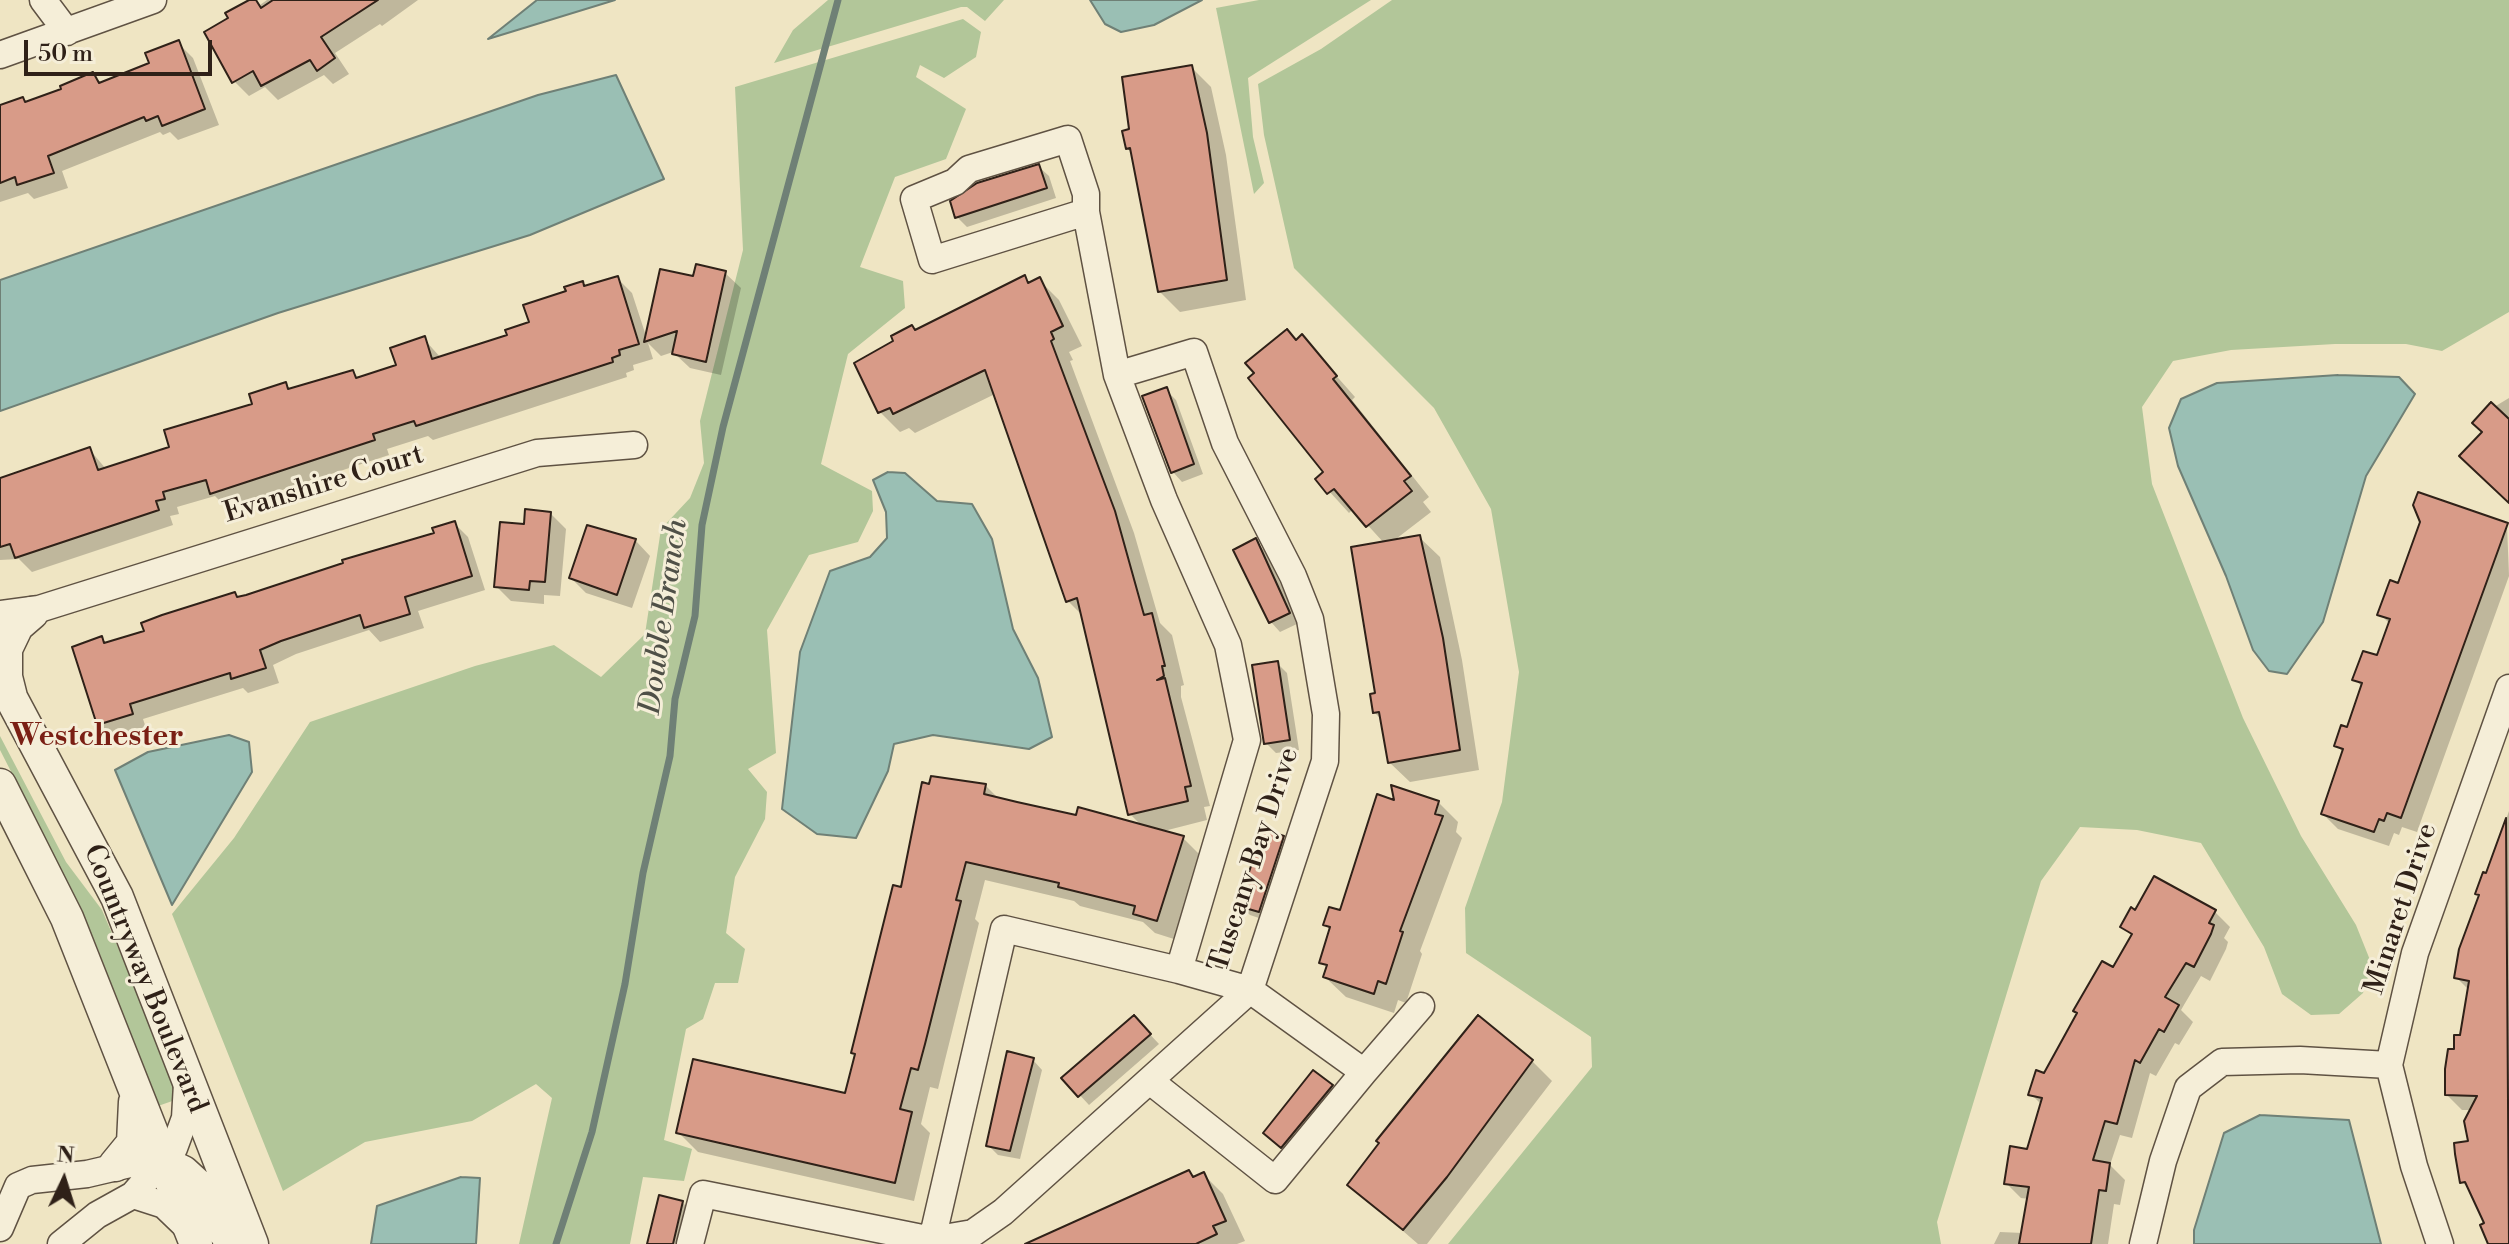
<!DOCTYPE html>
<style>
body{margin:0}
#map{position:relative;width:2509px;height:1244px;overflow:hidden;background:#efe5c3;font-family:"Libre Bodoni",serif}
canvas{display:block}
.north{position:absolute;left:24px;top:1140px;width:80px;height:80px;-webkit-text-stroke:6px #f5eed8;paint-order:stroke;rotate:4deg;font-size:22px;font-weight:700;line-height:32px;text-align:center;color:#2f2118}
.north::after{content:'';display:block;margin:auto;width:28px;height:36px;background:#2f2118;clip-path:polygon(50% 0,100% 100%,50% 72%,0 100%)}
.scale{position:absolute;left:24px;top:40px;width:188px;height:36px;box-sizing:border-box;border:4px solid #2f2118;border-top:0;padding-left:10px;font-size:24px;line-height:28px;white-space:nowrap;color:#2f2118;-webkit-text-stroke:6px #f5eed8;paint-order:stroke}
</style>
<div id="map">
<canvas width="2509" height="1244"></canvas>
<div class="north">N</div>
<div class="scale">50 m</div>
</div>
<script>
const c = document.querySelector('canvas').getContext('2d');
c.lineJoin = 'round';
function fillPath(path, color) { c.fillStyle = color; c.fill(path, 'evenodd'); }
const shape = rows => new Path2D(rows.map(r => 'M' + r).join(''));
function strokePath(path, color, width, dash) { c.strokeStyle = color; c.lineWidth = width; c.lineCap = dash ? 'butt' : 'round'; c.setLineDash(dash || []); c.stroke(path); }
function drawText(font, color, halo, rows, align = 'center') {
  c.font = font + ' "Libre Bodoni",serif'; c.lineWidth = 6; c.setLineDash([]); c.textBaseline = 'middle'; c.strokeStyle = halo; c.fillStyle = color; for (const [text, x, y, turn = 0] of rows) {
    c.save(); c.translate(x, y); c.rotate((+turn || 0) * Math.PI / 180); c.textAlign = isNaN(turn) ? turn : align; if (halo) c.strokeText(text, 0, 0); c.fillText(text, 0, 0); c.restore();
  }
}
const green = shape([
 [828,0,1004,0,985,21,967,7,961,7,774,63,793,30],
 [1259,0,1371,0,1248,78,1253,137,1264,183,1254,194,1216,8],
 [1392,0,2509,0,2509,312,2442,351,2406,344,2335,344,2231,350,2173,361,2142,407,2152,484,2243,718,2301,836,2356,925,2372,965,2363,993,2339,1014,2311,1015,2282,994,2264,947,2201,843,2137,830,2080,827,2041,881,1937,1222,1941,1244,1448,1244,1592,1067,1591,1037,1466,953,1465,908,1502,802,1519,672,1491,509,1434,408,1294,268,1264,135,1258,84,1321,49],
 [963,19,981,32,976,57,944,78,920,65,916,77,966,109,946,159,895,177,860,267,903,281,905,308,848,354,821,464,872,491,873,511,858,542,809,555,767,630,776,753,748,769,767,792,765,819,735,877,726,933,745,949,738,983,715,983,703,1019,686,1029,664,1140,692,1149,684,1181,643,1177,630,1244,519,1244,552,1098,536,1084,472,1121,365,1142,283,1191,172,914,234,838,310,722,475,666,554,645,601,677,645,634,661,529,690,498,704,463,700,421,743,250,735,87],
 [0,736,66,862,102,910,154,1032,178,1099,158,1106,97,947,68,883,0,750]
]);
const water = shape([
 [537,0,615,0,488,39,537,0],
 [1090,0,1202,0,1154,25,1121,32,1105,24,1090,0],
 [616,75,664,179,530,235,278,313,0,411,0,280,538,95,616,75],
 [2338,375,2399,377,2415,394,2366,476,2323,622,2287,674,2269,671,2253,650,2226,576,2178,466,2169,428,2181,399,2217,383,2338,375],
 [888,472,905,473,937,501,972,504,992,539,1013,629,1038,678,1052,737,1029,749,933,735,894,744,888,771,856,838,817,834,782,809,800,652,830,571,870,557,887,538,886,512,873,480,888,472],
 [229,735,249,742,252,772,172,905,115,770,148,752,229,735],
 [2260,1115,2349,1120,2381,1244,2194,1244,2194,1230,2224,1133,2260,1115],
 [461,1177,480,1178,476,1244,371,1244,377,1206,461,1177]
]);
const shadow = shape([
 [253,0,260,5,267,0,418,0,382,26,380,24,335,53,349,74,333,84,324,75,278,100,265,87,249,96,234,81],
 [178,43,193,58,219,125,178,140,170,132,163,135,160,132,62,171,68,188,34,199,28,193,0,202,0,107,23,99,27,104,64,90,93,74,102,84,151,64],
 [1191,67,1211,87,1226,155,1246,300,1180,312,1160,292,1133,154,1127,148,1132,131],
 [1039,167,1049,176,1056,198,967,227,957,217],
 [725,273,741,288,721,375,690,368,673,352,661,356,648,343,653,359,633,365,634,370,626,373,627,377,433,440,428,436,387,449,389,455,227,508,215,496,177,507,179,514,170,516,173,525,32,572,19,559,0,560,0,479,90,450,106,469,172,448,255,405,285,385,291,391,353,372,360,379,399,366,424,339,441,358,509,337,582,283,586,287,617,278,632,293,647,339,694,279],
 [1024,278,1031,284,1039,280,1059,300,1082,346,1069,352,1073,360,1070,361,1134,533,1160,623,1172,635,1184,685,1181,686,1181,697,1210,806,1204,807,1207,820,1160,832,1183,838,1203,858,1177,940,1155,933,1143,922,1080,906,1074,901,985,880,975,919,979,923,944,1064,938,1089,930,1087,921,1124,930,1133,914,1201,698,1152,678,1132,846,1095,856,1055,853,1052,903,889,985,785,999,799,1077,818,1143,827,1130,814,1083,616,1068,601,995,394,915,433,909,428,900,432,880,412,916,332],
 [1302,337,1355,397,1352,400,1429,497,1423,502,1431,512,1392,542,1419,537,1440,557,1462,660,1479,770,1410,782,1389,762,1382,720,1374,712,1384,543,1353,509,1349,513,1318,479,1326,473,1297,341],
 [1166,390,1176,400,1203,474,1182,482,1173,472],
 [2509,398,2509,501,2485,433,2494,407],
 [551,514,566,529,560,596,544,595,544,604,511,601,496,586,525,526],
 [454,523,468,537,485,590,418,611,424,628,380,642,369,630,296,654,273,665,279,683,248,693,243,688,143,719,146,728,113,738,98,724,102,639,108,644,146,632,235,594,240,599,437,534],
 [2507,525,2509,576,2417,832,2402,827,2399,835,2394,833,2389,846,2338,829,2323,814,2344,753,2336,745,2349,730,2363,688,2355,679,2378,658,2390,624,2380,614,2399,585],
 [635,540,650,556,632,608,586,593,571,578],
 [1255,541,1265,551,1299,623,1280,632,1271,622],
 [1277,663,1287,673,1299,750,1276,753,1266,743],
 [1438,802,1458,822,1456,832,1462,838,1420,951,1422,954,1406,1003,1398,1000,1394,1013,1346,997,1325,977,1328,969,1322,962,1331,931,1325,924,1341,913,1396,803],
 [2509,811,2509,1244,2487,1244,2482,1226,2486,1224,2472,1191,2462,1182,2472,1110,2462,1110,2447,1095,2470,991,2456,977,2461,950],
 [1283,838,1292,847,1268,921,1250,915,1240,905],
 [2154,879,2215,912,2230,927,2224,938,2228,942,2226,949,2210,981,2201,976,2181,1010,2193,1022,2179,1045,2175,1043,2156,1076,2150,1073,2132,1138,2120,1135,2110,1165,2125,1180,2120,1205,2114,1204,2108,1244,1994,1244,2000,1232,2023,1233,2029,1199,2021,1198,2006,1183,2029,1151,2042,1105,2031,1094,2133,937,2122,926,2136,912],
 [1143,1027,1159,1044,1089,1105,1064,1078],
 [1033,1060,1042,1070,1020,1159,998,1155,988,1145],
 [1532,1061,1552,1081,1427,1244,1418,1244,1350,1185],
 [1331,1086,1341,1096,1292,1156,1275,1143],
 [1189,1172,1195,1178,1203,1174,1223,1194,1245,1241,1237,1244,1032,1244],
 [682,1202,692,1212,684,1244,649,1244]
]);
const stream = shape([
 [556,1244,592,1132,625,984,643,873,670,756,675,699,695,616,702,525,723,427,838,0]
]);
const building = shape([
 [249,0,256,0,261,8,273,0,378,0,321,37,335,58,317,71,310,60,261,86,253,71,232,83,204,32,228,18,225,13,249,0],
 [179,40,205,109,162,126,158,116,146,121,144,117,48,156,54,173,17,185,15,177,0,183,0,105,23,97,25,102,61,89,60,86,93,72,99,83,149,63,145,53,179,40],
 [1192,65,1207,133,1227,280,1158,292,1130,148,1126,149,1122,131,1129,129,1122,77,1192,65],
 [1039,164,1047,188,955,218,950,201,977,183,1039,164],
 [696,264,726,271,706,362,672,354,677,331,644,342,660,269,693,276,696,264],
 [1025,275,1028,283,1040,277,1063,326,1051,332,1054,339,1051,341,1115,511,1144,615,1152,613,1165,666,1162,666,1164,676,1157,680,1165,678,1191,786,1185,787,1188,801,1128,815,1077,598,1066,602,985,370,893,414,890,408,878,413,854,363,893,341,891,336,912,325,915,330,1025,275],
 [618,276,639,344,619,350,620,355,612,358,613,362,416,426,414,421,373,434,375,440,210,494,206,480,163,492,165,499,156,501,159,510,15,558,10,544,0,547,0,478,90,447,98,470,169,447,164,430,252,404,249,394,286,382,288,389,353,370,356,378,396,365,390,348,425,336,432,359,507,335,505,330,529,322,523,305,566,291,564,287,583,281,584,286,618,276],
 [1287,329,1296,340,1302,334,1337,376,1333,379,1411,476,1404,481,1412,491,1366,527,1334,489,1327,494,1315,479,1323,472,1248,378,1254,373,1245,363,1287,329],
 [1167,387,1194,464,1171,473,1142,396,1167,387],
 [2491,402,2509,419,2509,503,2459,456,2482,432,2472,423,2491,402],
 [2418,492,2508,523,2401,818,2387,813,2384,821,2379,819,2374,832,2321,814,2343,749,2334,746,2341,725,2347,727,2362,683,2352,680,2363,651,2377,655,2390,619,2377,615,2390,580,2398,583,2420,522,2413,505,2418,492],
 [525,509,551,512,545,582,530,581,529,590,494,587,500,522,524,524,525,509],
 [455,521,472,576,405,597,410,614,364,628,360,615,281,641,260,650,266,668,231,679,230,673,130,704,133,714,97,725,72,647,102,636,104,643,144,631,141,623,162,615,235,592,237,597,246,595,343,563,342,560,434,533,432,528,455,521],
 [587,525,636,539,617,595,569,578,587,525],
 [1420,535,1443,638,1460,750,1388,763,1379,712,1373,713,1370,694,1375,693,1351,547,1420,535],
 [1256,538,1290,613,1269,623,1233,550,1256,538],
 [1278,661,1290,740,1264,744,1252,665,1278,661],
 [931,776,986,784,984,794,1017,802,1076,815,1078,807,1184,836,1157,921,1133,914,1135,906,1058,887,1059,883,966,862,956,900,961,901,925,1044,918,1070,911,1068,900,1109,912,1112,895,1183,676,1133,693,1059,845,1093,855,1054,851,1053,893,885,901,887,922,782,929,784,931,776],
 [1391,785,1439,801,1435,814,1443,816,1400,931,1403,932,1386,984,1378,981,1374,994,1323,977,1327,965,1319,963,1330,927,1323,925,1329,907,1340,910,1377,794,1394,800,1391,785],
 [2506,818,2509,1244,2488,1244,2480,1225,2484,1223,2465,1182,2460,1183,2455,1154,2454,1143,2468,1141,2464,1121,2477,1096,2445,1095,2445,1069,2448,1049,2454,1049,2454,1035,2460,1035,2469,981,2454,978,2459,949,2479,895,2475,894,2483,872,2486,873,2506,818],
 [1263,829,1284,836,1259,912,1238,906,1263,829],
 [2154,876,2216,910,2209,923,2214,925,2211,934,2194,967,2186,963,2165,997,2179,1005,2164,1032,2159,1029,2140,1063,2135,1060,2117,1124,2105,1121,2093,1160,2110,1163,2106,1191,2099,1190,2091,1244,2019,1244,2029,1187,2004,1184,2010,1146,2027,1149,2042,1098,2028,1095,2036,1070,2044,1073,2077,1013,2073,1011,2102,961,2113,967,2132,934,2120,927,2131,907,2135,910,2154,876],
 [1134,1015,1151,1034,1078,1097,1061,1078,1134,1015],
 [1478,1015,1533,1060,1447,1177,1403,1230,1347,1185,1379,1143,1376,1141,1478,1015],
 [1007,1051,1034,1058,1010,1151,986,1146,1007,1051],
 [1313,1070,1333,1085,1281,1148,1263,1133,1313,1070],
 [1189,1170,1193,1177,1204,1172,1226,1221,1213,1226,1217,1234,1196,1244,1025,1244,1189,1170],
 [659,1195,683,1201,673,1244,647,1244,659,1195]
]);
const minor = shape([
 [43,0,67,32],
 [0,55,153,0],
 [0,614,39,609,537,453,634,445],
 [1364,1072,1421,1006],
 [1150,1081,1275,1180,1364,1072,1250,990,1179,970],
 [133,1195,164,1205,190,1230],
 [0,1228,18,1186,32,1180,87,1174,134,1163],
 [61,1244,97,1215,133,1195,174,1148,185,1118,187,1084],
 [690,1244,703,1194,932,1240,1004,929,1179,970,1247,740,1228,645,1164,500,1117,375],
 [935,1244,932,1240,973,1233,1003,1212,1250,990,1325,761,1326,714,1310,619,1293,576,1225,443,1194,352,1117,375,1086,212,1086,194,1068,139,969,169,955,182,914,199,932,260,1086,212],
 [2143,1244,2163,1161,2188,1088,2222,1062,2300,1060,2389,1065],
 [2440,1244,2414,1166,2389,1065,2415,953,2509,688]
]);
const tertiary = shape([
 [0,677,117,897,252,1244],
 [11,697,6,677,6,649,17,626,32,613],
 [0,785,67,918,196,1244],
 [162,1162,183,1172,206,1193,226,1234],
 [115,1165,133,1143,135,1102]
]);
const streetNames = [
 ["Evanshire Court",324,485,-17],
 ["Tuscany Bay Drive",1255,860,-72],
 ["Minaret Drive",2402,909,-72],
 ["Countryway Boulevard",144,979,68]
];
const waterNames = [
 ["Double Branch",665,617,-82]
];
const neighbourhoodNames = [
 ["Westchester",97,738]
];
fillPath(green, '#b2c699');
fillPath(water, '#9abfb4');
strokePath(water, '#6f8076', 2);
fillPath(shadow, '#0003');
strokePath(stream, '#6f8076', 7);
fillPath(building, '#d89b88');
strokePath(building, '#2f2118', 2);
strokePath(minor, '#5f5243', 29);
strokePath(tertiary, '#5f5243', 35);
strokePath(minor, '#f5eed8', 26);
strokePath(tertiary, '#f5eed8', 32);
drawText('28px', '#2f2118', '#f5eed8', streetNames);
drawText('italic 30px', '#4f5047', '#f5eed8', waterNames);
drawText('bold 30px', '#7a1f14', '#f5eed8', neighbourhoodNames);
</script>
